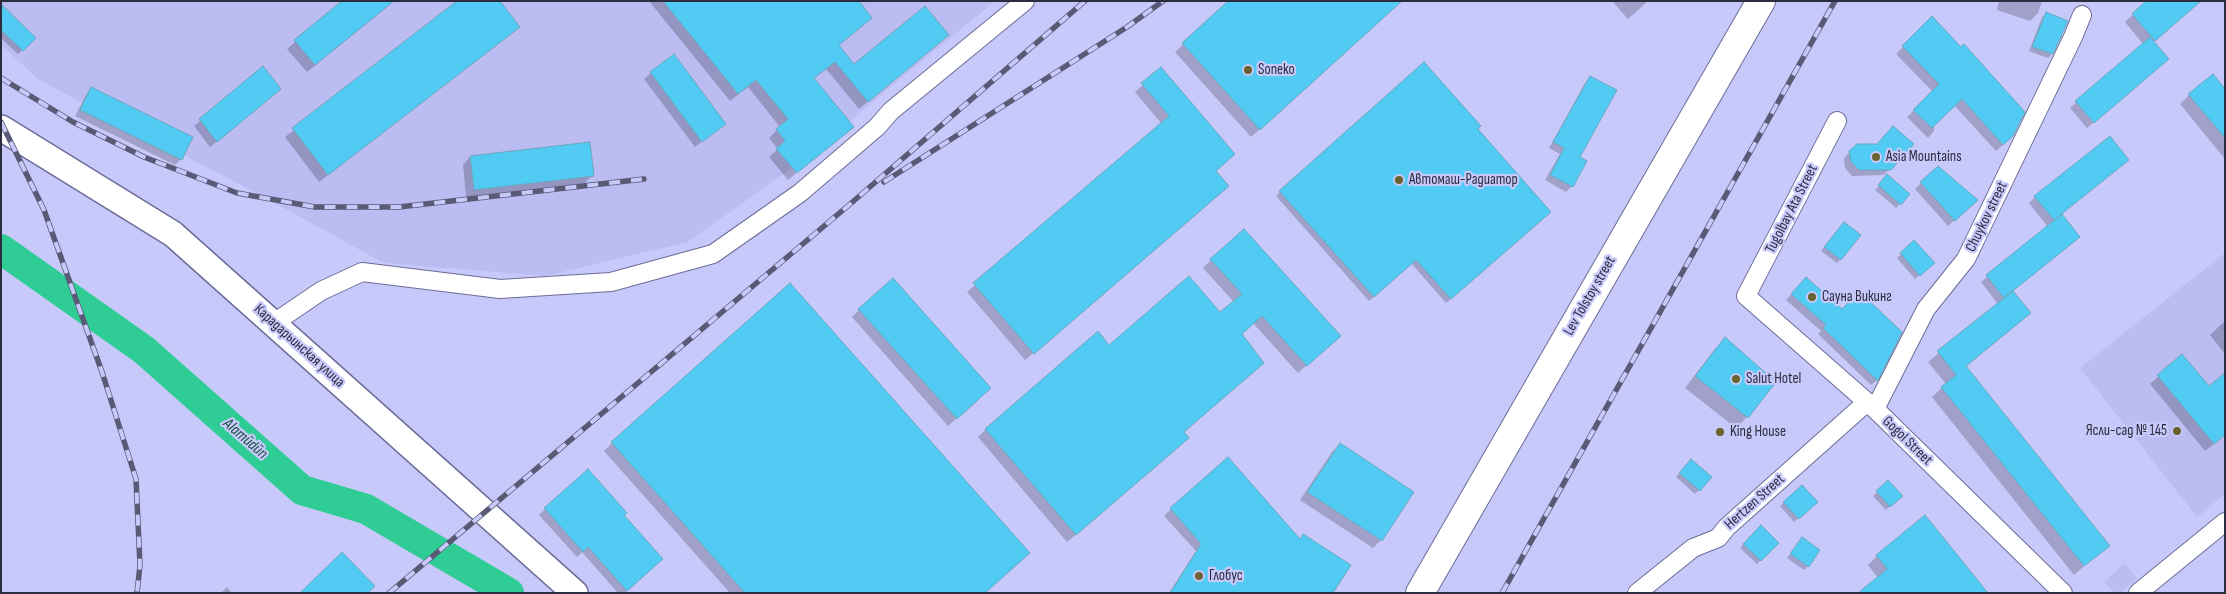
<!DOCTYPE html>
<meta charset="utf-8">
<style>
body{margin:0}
#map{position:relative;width:2226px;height:594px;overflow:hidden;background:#c8c9fb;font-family:"Sofia Sans Condensed",sans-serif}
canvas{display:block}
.frame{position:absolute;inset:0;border:2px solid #2c2c3f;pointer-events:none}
</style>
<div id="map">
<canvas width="2226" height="594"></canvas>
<div class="frame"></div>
</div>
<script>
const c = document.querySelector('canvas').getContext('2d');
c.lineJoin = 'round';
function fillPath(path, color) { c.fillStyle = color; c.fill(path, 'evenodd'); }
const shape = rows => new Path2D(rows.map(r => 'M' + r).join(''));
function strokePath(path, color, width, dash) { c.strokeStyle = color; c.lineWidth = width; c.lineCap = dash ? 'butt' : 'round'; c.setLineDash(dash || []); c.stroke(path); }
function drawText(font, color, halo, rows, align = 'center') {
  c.font = font + ' "Sofia Sans Condensed",sans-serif'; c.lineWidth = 4.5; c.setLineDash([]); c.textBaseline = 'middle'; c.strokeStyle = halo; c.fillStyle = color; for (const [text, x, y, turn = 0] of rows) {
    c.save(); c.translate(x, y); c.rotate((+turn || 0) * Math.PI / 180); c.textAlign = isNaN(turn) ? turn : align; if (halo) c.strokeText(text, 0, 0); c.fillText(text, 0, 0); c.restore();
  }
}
const built = shape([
 [1,1,995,1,796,165,688,242,545,276,384,263,262,196,39,80,1,45],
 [2225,253,2225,494,2197,517,2080,368],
 [2125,563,2137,578,2120,593,2115,593,2104,582]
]);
const shadow = shape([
 [343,1,394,1,307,72,287,49],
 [459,1,518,27,319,182,285,137],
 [649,1,850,1,838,45,854,66,947,35,859,109,826,69,813,79,852,127,788,180,769,157,778,149,769,138,780,127,748,87,730,101],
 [1230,1,1401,1,1251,137,1175,52],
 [1612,1,1648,1,1628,19],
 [1999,1,2042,1,2038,13,2030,21,1997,10],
 [2148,1,2201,1,2153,42,2161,65,2087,128,2070,108,2143,44,2125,22],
 [1,6,34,38,18,54,1,38],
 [2046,14,2066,22,2052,54,2048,58,2029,51,2042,17],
 [1932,18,2005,143,1996,151,1954,105,1934,124,1934,131,1928,138,1907,117,1933,92,1896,54],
 [673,56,724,124,695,147,644,79],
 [262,68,273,94,210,147,194,126],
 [1161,68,1215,171,1220,194,1025,360,967,292,1162,124,1135,92],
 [1590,77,1578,157,1586,161,1572,186,1566,192,1545,180,1560,154,1549,148,1585,83],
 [92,89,181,159,175,165,75,116,86,95],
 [2225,91,2225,159,2180,104,2189,95],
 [1477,129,1545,217,1446,303,1411,263,1369,301,1276,196,1280,192],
 [1857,145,1890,169,1883,175,1852,176,1845,168,1844,158],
 [470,157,592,175,585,183,466,197,463,165],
 [1938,167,1970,206,1948,226,1915,189],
 [1884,180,1908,194,1896,208,1875,190],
 [2035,197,2061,215,2078,237,2012,291,2030,313,1965,367,2108,545,2074,575,1932,397,1946,384,1928,362,1998,304,1981,282,2048,227,2029,203],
 [1840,227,1841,259,1837,263,1821,251],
 [1914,242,1933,263,1915,279,1897,258],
 [1211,260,1331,344,1298,373,1253,323,1241,335,1183,432,1180,446,1067,542,978,437,985,430,1109,346,1220,313,1234,302,1203,268],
 [1801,284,1842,310,1901,333,1877,380,1871,385,1818,334,1821,331,1786,300],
 [859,310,982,396,948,426,852,317],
 [2225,321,2225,354,2210,335],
 [1725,339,1747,417,1736,428,1685,388,1714,350],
 [2182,356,2209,388,2225,435,2205,451,2150,384],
 [612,443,985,593,730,593,604,451],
 [1340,444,1381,540,1373,548,1300,500,1332,452],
 [1687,464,1699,490,1695,494,1676,477],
 [1888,482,1901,496,1886,510,1873,496],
 [1802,487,1816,502,1794,522,1780,506],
 [545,509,622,515,655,565,625,593,618,593,582,552,577,557,539,515],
 [1171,509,1331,593,1169,593,1196,551,1164,516],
 [1761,527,1777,543,1757,564,1740,548],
 [1798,543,1808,566,1804,570,1787,558],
 [1877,556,1986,593,1878,578,1868,565],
 [227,587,232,593,221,593]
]);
const river = shape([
 [1,249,144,350,302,490,366,509,509,593]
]);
const building = shape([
 [342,1,394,1,315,65,294,40,342,1],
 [457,1,500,1,520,27,328,175,292,128,457,1],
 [663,1,859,1,872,18,839,45,854,64,925,6,949,35,868,102,835,62,814,78,854,127,797,173,776,149,785,141,776,129,788,119,756,80,738,94,663,1],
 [1228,1,1402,1,1260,130,1182,43,1228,1],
 [2146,1,2201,1,2155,41,2132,14,2146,1],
 [1,4,36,38,23,51,1,30,1,4],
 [2046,12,2068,21,2053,54,2032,47,2046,12],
 [1932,16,1961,47,1964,44,2025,112,2013,136,2003,145,1962,99,1932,128,1913,110,1939,84,1902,46,1932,16],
 [2150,37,2169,59,2094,123,2075,101,2150,37],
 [674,54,726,124,702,142,650,72,674,54],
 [1424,62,1481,126,1478,129,1551,212,1451,299,1416,260,1374,297,1279,191,1424,62],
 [263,66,281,89,217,142,199,119,263,66],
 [1161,67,1235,154,1216,171,1229,186,1034,354,973,283,1169,116,1141,83,1161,67],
 [2213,74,2225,89,2225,138,2188,94,2213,74],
 [1590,76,1617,90,1580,157,1587,161,1573,187,1550,175,1564,148,1553,142,1590,76],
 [91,87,193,137,182,160,80,110,91,87],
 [1893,126,1914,144,1891,170,1859,170,1851,162,1849,151,1857,144,1877,144,1893,126],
 [2110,136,2129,160,2054,220,2034,196,2110,136],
 [590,142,594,176,474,190,470,156,590,142],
 [1938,166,1978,200,1955,221,1920,182,1938,166],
 [1887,174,1910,194,1901,205,1878,185,1887,174],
 [2062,214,2080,237,2004,298,1986,275,2062,214],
 [1844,222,1861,235,1841,260,1824,247,1844,222],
 [1244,229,1341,336,1307,366,1262,316,1242,334,1264,363,1184,432,1189,438,1076,535,985,429,1098,331,1109,345,1189,276,1220,312,1242,294,1210,259,1244,229],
 [1914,240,1935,263,1920,276,1900,253,1914,240],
 [1806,277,1842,309,1859,291,1902,332,1878,381,1823,328,1826,325,1791,294,1806,277],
 [893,278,991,388,957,419,858,309,893,278],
 [790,283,1030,553,985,593,745,593,611,442,790,283],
 [2013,291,2031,313,1966,366,2110,546,2084,566,1941,387,1956,375,1937,351,2013,291],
 [1725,337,1776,382,1748,418,1695,376,1725,337],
 [2182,354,2209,386,2225,373,2225,435,2214,444,2157,375,2182,354],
 [1340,443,1414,492,1382,541,1307,492,1340,443],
 [1228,457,1300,539,1303,534,1351,565,1333,593,1170,593,1201,544,1170,508,1228,457],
 [1691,459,1712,477,1700,491,1679,473,1691,459],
 [588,469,627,513,624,515,663,559,627,591,588,547,583,552,544,508,588,469],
 [1888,480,1903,496,1890,507,1876,491,1888,480],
 [1802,485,1818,502,1799,519,1783,502,1802,485],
 [1925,515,1988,593,1858,593,1887,569,1876,555,1925,515],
 [1761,525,1779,543,1761,561,1743,544,1761,525],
 [1802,537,1820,550,1809,567,1790,554,1802,537],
 [342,552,375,586,368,593,300,593,342,552]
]);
const street = shape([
 [1837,121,1746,296,1875,409,2063,593],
 [274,323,321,291,362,272,500,289,611,282,713,254,800,193,877,127,891,111,1025,1],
 [1875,409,1926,309,1966,259,2073,37,2082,15],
 [1637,593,1693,548,1718,538,1727,527,1867,402],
 [2138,593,2225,522]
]);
const secondary = shape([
 [1,128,173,234,575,593]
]);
const primary = shape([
 [1420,593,1761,1]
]);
const rail = shape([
 [1,78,73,122,144,157,237,193,315,207,399,207,644,179],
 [1,122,44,210,102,372,136,479,140,565,137,593],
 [884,182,1127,27,1163,1],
 [389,593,849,205,1085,1],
 [1502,593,1835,1]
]);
const markers = [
 [1248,70,5,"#68632f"],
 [1876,157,5,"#68632f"],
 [1399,180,5,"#68632f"],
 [1812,297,5,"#68632f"],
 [1736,379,5,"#68632f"],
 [2177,431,5,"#68632f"],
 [1720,432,5,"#68632f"],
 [1199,576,5,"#68632f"]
];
const poiNames = [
 ["Soneko",1258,70],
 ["Asia Mountains",1886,157],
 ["Автомаш-Радиатор",1409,180],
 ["Сауна Викинг",1822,297],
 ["Salut Hotel",1746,379],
 ["Ясли-сад № 145",2167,431,"right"],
 ["King House",1730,432],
 ["Глобус",1209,576]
];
const streetNames = [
 ["Tugolbay Ata Street",1792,209,-63],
 ["Chuykov street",1987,217,-64],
 ["Lev Tolstoy street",1590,296,-60],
 ["Карадарьинская улица",299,346,42],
 ["Gogol Street",1907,441,44],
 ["Hertzen Street",1755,502,-42]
];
const waterNames = [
 ["Alamüdün",245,439,41]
];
fillPath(built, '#babcf2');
fillPath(shadow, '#0003');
strokePath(river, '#2fcd95', 30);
fillPath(building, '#51cbf3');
strokePath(building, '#6da7bd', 1);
strokePath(street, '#6c6c98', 20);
strokePath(secondary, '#6c6c98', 28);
strokePath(primary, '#6c6c98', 30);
strokePath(street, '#fff', 18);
strokePath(secondary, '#fff', 25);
strokePath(primary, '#fff', 28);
strokePath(rail, '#5a5a76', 5.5);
strokePath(rail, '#c8c9fb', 4, [11]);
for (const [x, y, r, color] of markers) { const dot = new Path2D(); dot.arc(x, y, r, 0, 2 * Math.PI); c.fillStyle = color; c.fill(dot); strokePath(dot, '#c8c9fb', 2); }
drawText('15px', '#2c2c3f', '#c8c9fb', poiNames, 'left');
drawText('15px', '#2c2c3f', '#c8c9fb', streetNames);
drawText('italic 16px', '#15503a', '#c8c9fb', waterNames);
</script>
